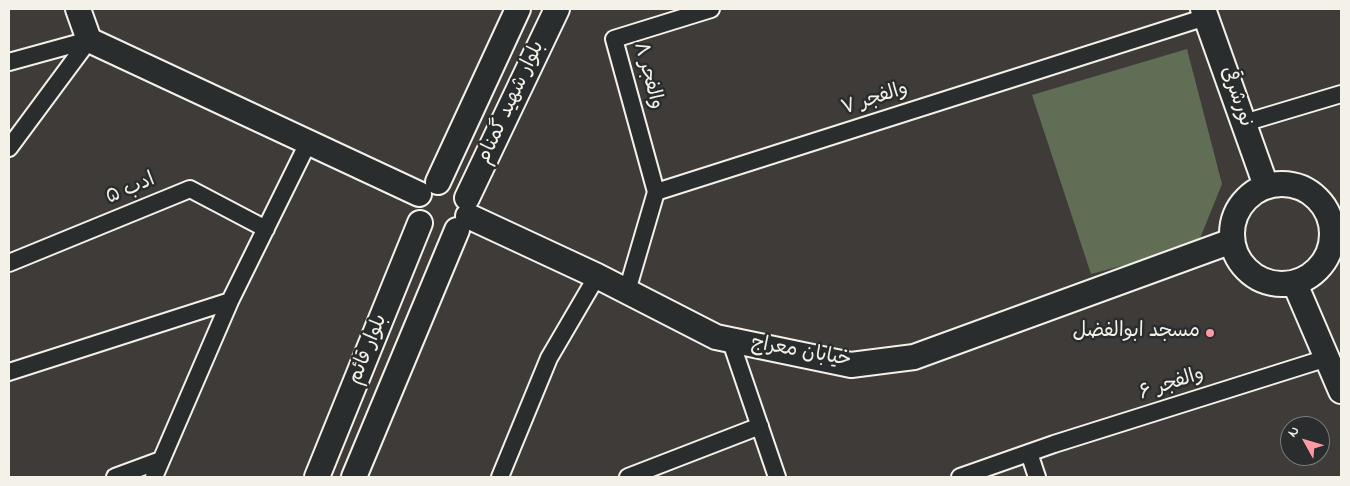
<!DOCTYPE html>
<meta charset="utf-8">
<style>
body{margin:0}
#map{position:relative;width:1350px;height:486px;overflow:hidden;background:#3e3b39;font-family:"Indie Flower",sans-serif}
canvas{display:block}
.frame{position:absolute;inset:0;border:10px solid #f4f1e8;pointer-events:none}
.north{position:absolute;left:1280px;top:416px;width:50px;height:50px;box-sizing:border-box;background:#2a2d2e;border:1px solid #7b7b78;border-radius:50%;rotate:309deg;font-size:14px;font-weight:700;line-height:20px;text-align:center;color:#f4f1e8}
.north::after{content:'';display:block;margin:auto;width:18px;height:22px;background:#ff9aa2;clip-path:polygon(50% 0,100% 100%,50% 72%,0 100%)}
</style>
<div id="map">
<canvas width="1350" height="486"></canvas>
<div class="frame"></div>
<div class="north">N</div>
</div>
<script>
const c = document.querySelector('canvas').getContext('2d');
c.lineJoin = 'round';
function fillPath(path, color) { c.fillStyle = color; c.fill(path, 'evenodd'); }
const shape = rows => new Path2D(rows.map(r => 'M' + r).join(''));
function strokePath(path, color, width, dash) { c.strokeStyle = color; c.lineWidth = width; c.lineCap = dash ? 'butt' : 'round'; c.setLineDash(dash || []); c.stroke(path); }
function drawText(font, color, halo, rows, align = 'center') {
  c.font = font + ' "Indie Flower","Playpen Sans Arabic",sans-serif'; c.lineWidth = 5; c.setLineDash([]); c.textBaseline = 'middle'; c.strokeStyle = halo; c.fillStyle = color; for (const [text, x, y, turn = 0] of rows) {
    c.save(); c.translate(x, y); c.rotate((+turn || 0) * Math.PI / 180); c.textAlign = isNaN(turn) ? turn : align; if (halo) c.strokeText(text, 0, 0); c.fillText(text, 0, 0); c.restore();
  }
}
const green = shape([
 [1187,49,1222,184,1197,246,1091,274,1032,95]
]);
const street = shape([
 [9,62,89,40],
 [1244,123,1341,94],
 [9,148,89,40],
 [656,192,614,39,711,9],
 [1333,229,1341,224],
 [9,263,190,189,266,229],
 [627,291,656,192,1206,17],
 [730,339,777,477],
 [9,372,230,301],
 [1029,453,1037,477],
 [115,477,161,460],
 [154,477,230,301,308,143],
 [500,477,549,358,597,276],
 [628,477,760,426],
 [960,477,1054,444,1327,358]
]);
const secondary = shape([
 [78,9,89,40,419,194],
 [1203,9,1266,186],
 [438,182,518,9],
 '1232 234a50 50 0 1 1 100 0a50 50 0 1 1-100 0Z',
 [467,198,557,9],
 [468,216,597,276,716,337,851,365,914,357,1232,241],
 [1295,284,1341,391],
 [317,477,420,223],
 [354,477,457,230]
]);
const markers = [
 [1210,333,5,"#ff9aa2"]
];
const streetNames = [
 ["والفجر ۸",647,76,75],
 ["نورشرقی",1235,97,71],
 ["والفجر ۷",875,100,-18],
 ["بلوار شهید گمنام",512,103,-65],
 ["ادب ۵",131,190,-23],
 ["بلوار قائم",369,350,-68],
 ["خیابان معراج",801,353,10],
 ["والفجر ۶",1172,385,-18]
];
const poiNames = [
 ["مسجد ابوالفضل",1200,333]
];
fillPath(green, '#606e56');
strokePath(street, '#f4f1e8', 20);
strokePath(secondary, '#f4f1e8', 28);
strokePath(street, '#2a2d2e', 16);
strokePath(secondary, '#2a2d2e', 24);
for (const [x, y, r, color] of markers) { const dot = new Path2D(); dot.arc(x, y, r, 0, 2 * Math.PI); c.fillStyle = color; c.fill(dot); strokePath(dot, '#2a2d2e', 2); }
drawText('20px', '#f4f1e8', '#2a2d2e', streetNames);
drawText('20px', '#f4f1e8', '#2a2d2e', poiNames, 'right');
</script>
